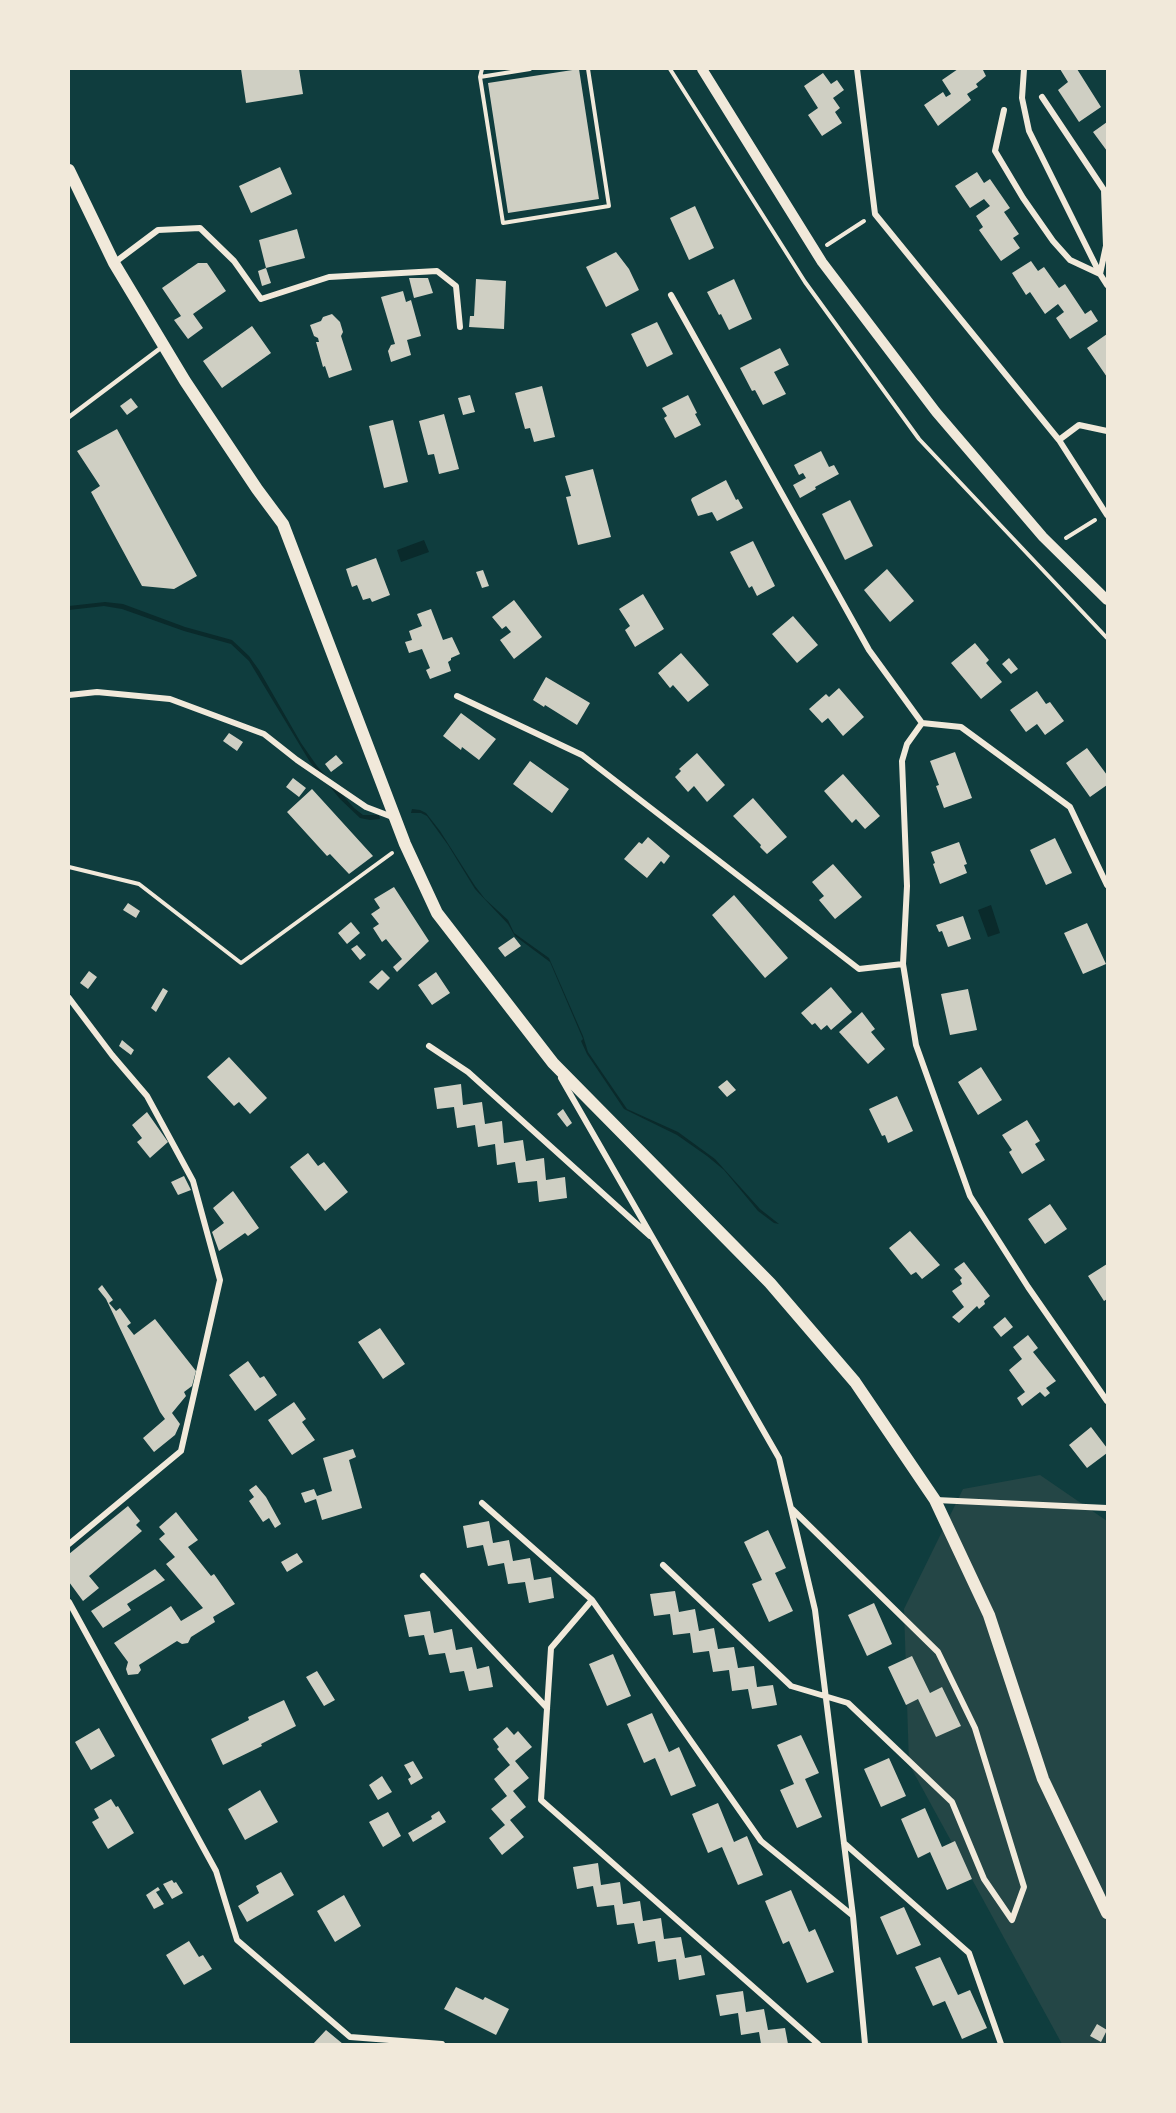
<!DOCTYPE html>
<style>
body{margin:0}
#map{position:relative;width:1176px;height:2113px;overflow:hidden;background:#0f3d3e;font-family:"PT Serif",serif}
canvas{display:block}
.frame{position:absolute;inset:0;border:70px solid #f1e9da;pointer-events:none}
</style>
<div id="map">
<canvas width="1176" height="2113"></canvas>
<div class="frame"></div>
</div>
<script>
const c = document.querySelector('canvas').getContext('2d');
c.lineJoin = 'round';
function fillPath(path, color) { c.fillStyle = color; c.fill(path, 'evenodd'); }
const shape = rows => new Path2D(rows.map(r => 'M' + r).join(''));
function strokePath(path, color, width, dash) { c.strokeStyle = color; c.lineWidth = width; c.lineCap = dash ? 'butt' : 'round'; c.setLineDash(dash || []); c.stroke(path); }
const green = shape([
 [1040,1475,1107,1521,1107,2044,1062,2044,909,1764,904,1609,963,1489]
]);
const water = shape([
 [424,540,429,552,401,562,397,550],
 [105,602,123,604,185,627,232,640,249,656,259,670,301,743,317,766,354,808,363,815,379,815,380,819,370,820,360,818,340,799,310,762,249,661,231,644,184,631,122,609,104,606,69,610,69,606],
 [412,809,420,810,426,813,440,831,475,886,485,899,508,920,514,933,549,958,583,1036,588,1052,627,1109,678,1132,715,1159,760,1209,779,1224,774,1223,758,1211,724,1170,707,1156,677,1135,624,1109,587,1054,581,1041,583,1039,550,962,515,936,508,924,475,889,448,845,427,816,421,813,411,813],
 [991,905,1000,933,988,937,978,910]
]);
const building = shape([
 [241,69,299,69,303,94,246,103],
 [579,69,599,199,508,213,488,83],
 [958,69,985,69,983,70,986,76,976,84,978,87,967,94,971,100,938,126,924,105,943,92,946,97,951,94,942,80],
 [1060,69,1077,69,1101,107,1079,122,1058,90,1068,82],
 [823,73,831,84,837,80,844,90,833,98,840,108,835,112,842,123,822,136,808,115,818,108,804,86],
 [1107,122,1107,151,1093,132],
 [280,167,292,194,251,213,239,186],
 [977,172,984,183,990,179,1010,208,1004,212,1019,234,1013,238,1020,248,1001,261,979,230,983,227,976,216,990,206,984,199,970,208,955,186],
 [695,206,714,248,689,260,670,218],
 [297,229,305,258,266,268,259,240],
 [616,252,629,269,639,290,606,307,586,267],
 [1031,261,1038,271,1044,267,1059,288,1065,284,1085,314,1091,310,1098,321,1070,339,1056,318,1064,312,1058,304,1045,314,1030,292,1026,295,1012,273],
 [198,263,207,263,226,291,193,314,203,328,188,339,174,320,181,316,162,288],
 [266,268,271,283,262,286,258,271],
 [409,278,428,278,433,293,414,298],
 [476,279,506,281,504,329,469,327,470,316,474,316],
 [734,279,752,319,729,330,721,314,719,315,707,292],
 [403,291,406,302,411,300,421,336,407,340,411,355,391,362,388,351,391,345,395,344,381,297],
 [332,314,340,322,343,332,341,336,352,370,329,378,325,366,323,367,316,342,319,342,318,338,314,336,310,325,321,321,323,317],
 [657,322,673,354,647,367,631,334],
 [252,326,271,353,222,388,203,361],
 [1107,334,1107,377,1087,348],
 [780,348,789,365,774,372,786,394,763,405,755,390,752,391,740,368],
 [542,386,555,437,534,442,530,428,525,429,515,393],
 [470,395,475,412,463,415,458,398],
 [688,395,697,413,695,414,701,425,675,438,664,418,667,416,662,408],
 [131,398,138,407,127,415,120,406],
 [444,414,459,469,439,474,434,454,428,455,419,421],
 [393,420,408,482,384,488,369,426],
 [117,429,197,576,174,589,142,586,91,492,100,486,77,451],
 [821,451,829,467,834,465,839,474,815,487,816,489,800,498,793,485,806,478,803,473,799,475,794,465],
 [593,469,611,537,578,545,566,497,571,496,565,476],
 [726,480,736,500,738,499,743,508,717,521,712,512,698,516,691,500,692,498],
 [850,500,873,546,845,560,822,514],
 [753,541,775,586,757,596,752,586,749,588,730,552],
 [376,558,390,595,372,602,370,598,363,600,357,585,352,587,346,569],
 [887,569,914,601,890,622,864,590],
 [483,570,489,586,482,588,476,572],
 [643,594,664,629,635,647,625,630,630,626,619,609],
 [514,600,542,637,514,659,500,640,511,632,506,626,502,629,492,617],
 [431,609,443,640,452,637,460,654,451,658,451,660,448,662,451,671,430,679,426,670,430,668,422,649,409,653,405,642,412,640,409,631,422,626,417,614],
 [793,616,818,645,797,663,772,634],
 [975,643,989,660,986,663,1002,682,981,699,951,663],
 [681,653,709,685,688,702,673,685,670,688,658,673],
 [1009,658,1018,669,1011,674,1002,664],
 [546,677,590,703,577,725,545,705,544,707,533,700],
 [839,688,864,717,843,736,828,718,822,723,809,709,826,694,829,697],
 [1037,691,1046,704,1050,702,1064,721,1045,735,1037,724,1026,732,1010,710],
 [461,713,496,739,479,760,462,747,461,750,443,736],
 [229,733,243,742,237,751,223,741],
 [1087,748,1107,775,1107,785,1090,797,1066,763],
 [955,752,972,798,944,808,936,786,939,785,930,761],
 [697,753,725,785,707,802,694,786,688,792,675,777,681,771,679,769],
 [336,755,343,763,331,772,325,764],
 [530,761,569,789,552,813,513,784],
 [843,774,880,816,865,829,856,819,852,823,824,791],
 [293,778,306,788,299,797,286,787],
 [312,789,373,856,349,874,330,854,327,856,287,812],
 [753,798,787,837,767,854,760,847,761,845,733,816],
 [648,837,670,856,664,864,661,861,647,878,624,859,639,842,642,844],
 [1055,838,1072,873,1046,885,1030,850],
 [959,842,967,864,964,865,967,873,940,884,933,864,935,863,931,852],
 [833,864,862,897,835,919,819,900,824,896,812,882],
 [394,887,429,941,397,972,393,967,402,959,386,939,382,942,373,928,379,924,371,914,380,908,374,899],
 [734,895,788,958,765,978,712,915],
 [128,903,140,911,136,918,123,910],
 [963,916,971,939,948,947,942,931,939,932,936,925],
 [351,922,360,933,347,944,338,933],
 [1087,923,1106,964,1083,974,1064,933],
 [514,937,521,946,505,957,498,948],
 [357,945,366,955,360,960,351,949],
 [382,970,390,978,378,990,369,982],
 [89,971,97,977,88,989,80,983],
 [436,972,450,993,432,1005,418,985],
 [831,987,852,1012,831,1030,827,1025,821,1030,815,1023,812,1025,801,1013],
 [163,988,168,991,156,1012,151,1008],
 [968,989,977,1030,950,1035,941,994],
 [862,1012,875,1029,871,1032,885,1049,868,1064,839,1032],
 [122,1040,134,1050,131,1055,119,1046],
 [229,1057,267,1098,250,1114,239,1102,234,1106,207,1077],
 [981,1067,1002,1100,978,1115,958,1082],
 [727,1080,736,1090,727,1097,718,1087],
 [461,1084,463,1105,482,1102,485,1124,502,1121,504,1143,523,1140,526,1161,544,1158,546,1180,565,1177,567,1198,539,1202,537,1181,518,1183,515,1162,497,1165,495,1144,478,1147,475,1125,457,1128,454,1107,437,1109,434,1088],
 [897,1096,913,1131,888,1143,885,1135,882,1136,869,1109],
 [563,1109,572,1123,567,1127,557,1114],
 [147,1112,168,1142,150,1158,137,1142,142,1138,132,1125],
 [1027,1120,1040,1141,1035,1144,1045,1160,1022,1174,1009,1152,1012,1150,1002,1135],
 [308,1153,318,1166,324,1162,348,1192,325,1211,290,1167],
 [184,1176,191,1190,178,1195,171,1182],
 [233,1191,259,1228,248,1236,245,1233,219,1251,212,1232,224,1223,213,1208],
 [1050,1204,1067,1229,1045,1244,1028,1219],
 [910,1231,940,1265,922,1279,916,1272,911,1275,889,1248],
 [964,1262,990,1296,984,1301,985,1304,979,1309,977,1306,959,1323,952,1317,964,1307,952,1291,962,1284,960,1280,962,1278,954,1269],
 [1107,1264,1107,1299,1104,1301,1088,1276],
 [102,1285,113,1300,109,1303,116,1311,120,1308,131,1323,127,1326,134,1335,155,1319,196,1371,192,1386,184,1392,186,1396,172,1413,180,1424,175,1435,154,1452,143,1438,165,1419,160,1412,106,1299,98,1289],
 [1005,1317,1013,1327,1001,1337,993,1327],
 [380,1328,405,1364,383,1379,358,1342],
 [1028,1335,1038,1348,1033,1352,1056,1381,1046,1388,1050,1393,1045,1397,1040,1392,1022,1406,1017,1398,1025,1392,1009,1370,1022,1359,1013,1347],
 [248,1361,260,1378,264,1376,277,1395,255,1411,229,1375],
 [294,1402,306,1419,302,1422,315,1440,292,1455,268,1420],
 [1091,1427,1107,1448,1107,1453,1087,1468,1069,1445],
 [353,1449,356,1457,349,1460,362,1508,322,1520,316,1499,305,1503,301,1493,314,1489,317,1496,332,1491,323,1458],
 [256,1485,266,1497,281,1524,275,1528,269,1518,263,1522,249,1501,254,1497,249,1490],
 [128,1506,140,1521,136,1525,142,1531,89,1576,99,1588,83,1601,69,1582,69,1554],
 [176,1512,198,1540,188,1547,211,1576,214,1574,235,1604,213,1617,215,1622,191,1637,188,1643,182,1644,177,1641,139,1665,141,1670,138,1674,128,1675,126,1669,128,1662,114,1643,171,1606,181,1621,203,1608,166,1564,175,1557,159,1539,165,1534,159,1527],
 [489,1521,493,1543,509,1540,513,1561,530,1558,534,1580,551,1577,554,1598,529,1603,525,1582,508,1584,504,1563,488,1566,483,1545,467,1548,463,1526],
 [768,1530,786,1568,775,1573,793,1611,769,1622,752,1584,762,1580,744,1542],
 [297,1553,303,1562,287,1572,281,1562],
 [155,1569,165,1580,127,1604,131,1610,103,1628,91,1611],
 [675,1591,679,1612,695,1609,699,1631,714,1628,718,1649,734,1647,738,1668,754,1666,757,1687,773,1685,777,1705,752,1709,748,1689,732,1691,729,1670,713,1672,709,1651,693,1653,690,1633,673,1635,670,1614,654,1616,650,1594],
 [874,1603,892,1644,867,1656,848,1615],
 [430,1611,434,1633,452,1629,456,1650,472,1647,477,1669,489,1666,493,1687,469,1691,464,1671,450,1673,445,1653,429,1655,424,1635,409,1637,404,1615],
 [613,1654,631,1696,607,1706,589,1664],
 [912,1656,930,1693,942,1687,961,1726,936,1737,918,1699,906,1705,888,1667],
 [317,1671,335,1700,324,1706,306,1677],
 [284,1700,296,1726,261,1744,262,1746,223,1765,211,1739,249,1720,248,1717],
 [652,1713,669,1752,679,1747,696,1786,671,1796,655,1758,644,1763,627,1724],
 [507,1727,514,1735,518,1731,532,1747,515,1761,529,1778,513,1791,526,1807,510,1820,524,1837,502,1855,489,1838,505,1825,491,1809,507,1796,494,1779,510,1765,497,1749,499,1747,493,1739],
 [99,1728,115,1756,91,1770,75,1742],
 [801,1735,819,1773,805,1779,822,1817,797,1828,780,1790,794,1784,777,1745],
 [889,1758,906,1796,881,1807,864,1769],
 [413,1761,423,1778,411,1785,408,1779,411,1777,404,1765],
 [382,1776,392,1792,378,1800,369,1785],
 [260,1790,278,1822,245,1840,228,1809],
 [111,1799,116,1807,118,1806,134,1833,108,1849,92,1822,99,1818,94,1809],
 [718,1803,734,1842,747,1836,763,1875,738,1885,722,1847,708,1853,692,1814],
 [925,1808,942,1847,955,1841,972,1879,947,1890,930,1852,918,1858,901,1819],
 [439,1811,446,1822,413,1842,408,1833,432,1819,431,1816],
 [388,1812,401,1836,383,1847,369,1822],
 [598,1863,601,1885,620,1882,623,1904,640,1901,643,1921,661,1918,664,1939,681,1937,685,1958,701,1955,705,1975,679,1980,676,1959,658,1962,655,1941,638,1944,634,1923,617,1925,614,1905,597,1907,593,1886,577,1889,573,1867],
 [281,1872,294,1895,247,1922,238,1906,259,1893,256,1886],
 [172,1880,174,1883,176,1882,183,1893,172,1899,163,1884],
 [158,1887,160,1890,156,1892,164,1904,154,1909,146,1895],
 [791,1890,809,1932,815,1929,834,1972,807,1983,789,1941,783,1944,765,1901],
 [344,1895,361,1926,335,1942,317,1911],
 [904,1907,921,1945,897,1955,880,1917],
 [189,1941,199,1957,203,1955,212,1969,184,1985,166,1955],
 [940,1957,958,1995,970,1990,987,2028,962,2039,945,2001,933,2006,915,1967],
 [456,1987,483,2000,485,1997,509,2009,496,2035,444,2009],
 [743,1991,746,2012,764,2009,768,2030,785,2028,788,2044,761,2044,759,2032,741,2035,738,2013,720,2016,716,1995],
 [1097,2024,1107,2030,1101,2042,1090,2036],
 [326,2030,343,2044,313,2044]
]);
const path = shape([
 [482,69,480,77,503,223,609,206,588,69],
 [670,69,805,282,919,439,1107,638],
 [480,77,530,69],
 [827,245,864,221],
 [1066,538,1095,520],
 [69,867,139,884,241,963,392,853]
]);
const service = shape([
 [69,417,162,347]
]);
const minor = shape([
 [857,69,875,214,1059,440,1107,515],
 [1024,69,1022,98,1029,131,1100,274],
 [1042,97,1104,190,1106,246,1100,274,1107,285],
 [1004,110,995,151,1023,198,1053,241,1070,260,1100,274],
 [114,263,158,230,200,228,234,261,261,299,329,277,437,271,456,286,460,327],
 [671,295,869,650,922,723],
 [1059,440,1079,425,1107,431],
 [69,695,97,692,170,699,264,734,297,760,366,807,395,818],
 [457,696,582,755,859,969,903,964],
 [1107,885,1070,807,961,727,922,723,907,744,902,761,907,886,903,964,916,1045,970,1196,1028,1287,1107,1401],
 [69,998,112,1055,147,1096,193,1181,220,1280,181,1451,69,1544],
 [429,1046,468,1072,650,1236],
 [561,1078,779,1458,815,1610,853,1916,865,2044],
 [936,1500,1107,1508],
 [482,1503,592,1600,761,1841,852,1915],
 [663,1565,791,1686,848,1703,952,1802,984,1879,1012,1920,1024,1887,975,1728,938,1652,792,1509],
 [423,1576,547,1708],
 [592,1600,551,1648,541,1800,818,2044],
 [69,1602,216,1871,237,1940,350,2037,442,2044],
 [844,1843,969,1953,1001,2044]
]);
const tertiary = shape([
 [702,69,822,262,936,412,1043,537,1107,600]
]);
const secondary = shape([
 [69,170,114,263,185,381,257,489,283,524,405,844,437,913,553,1063,770,1283,855,1382,935,1500,989,1615,1043,1779,1107,1913]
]);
fillPath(green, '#244646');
fillPath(water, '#0a2a2b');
fillPath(building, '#cfcfc3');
strokePath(path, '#f1e9da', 4);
strokePath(service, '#f1e9da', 4.5);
strokePath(minor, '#f1e9da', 6);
strokePath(tertiary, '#f1e9da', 10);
strokePath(secondary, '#f1e9da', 12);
</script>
